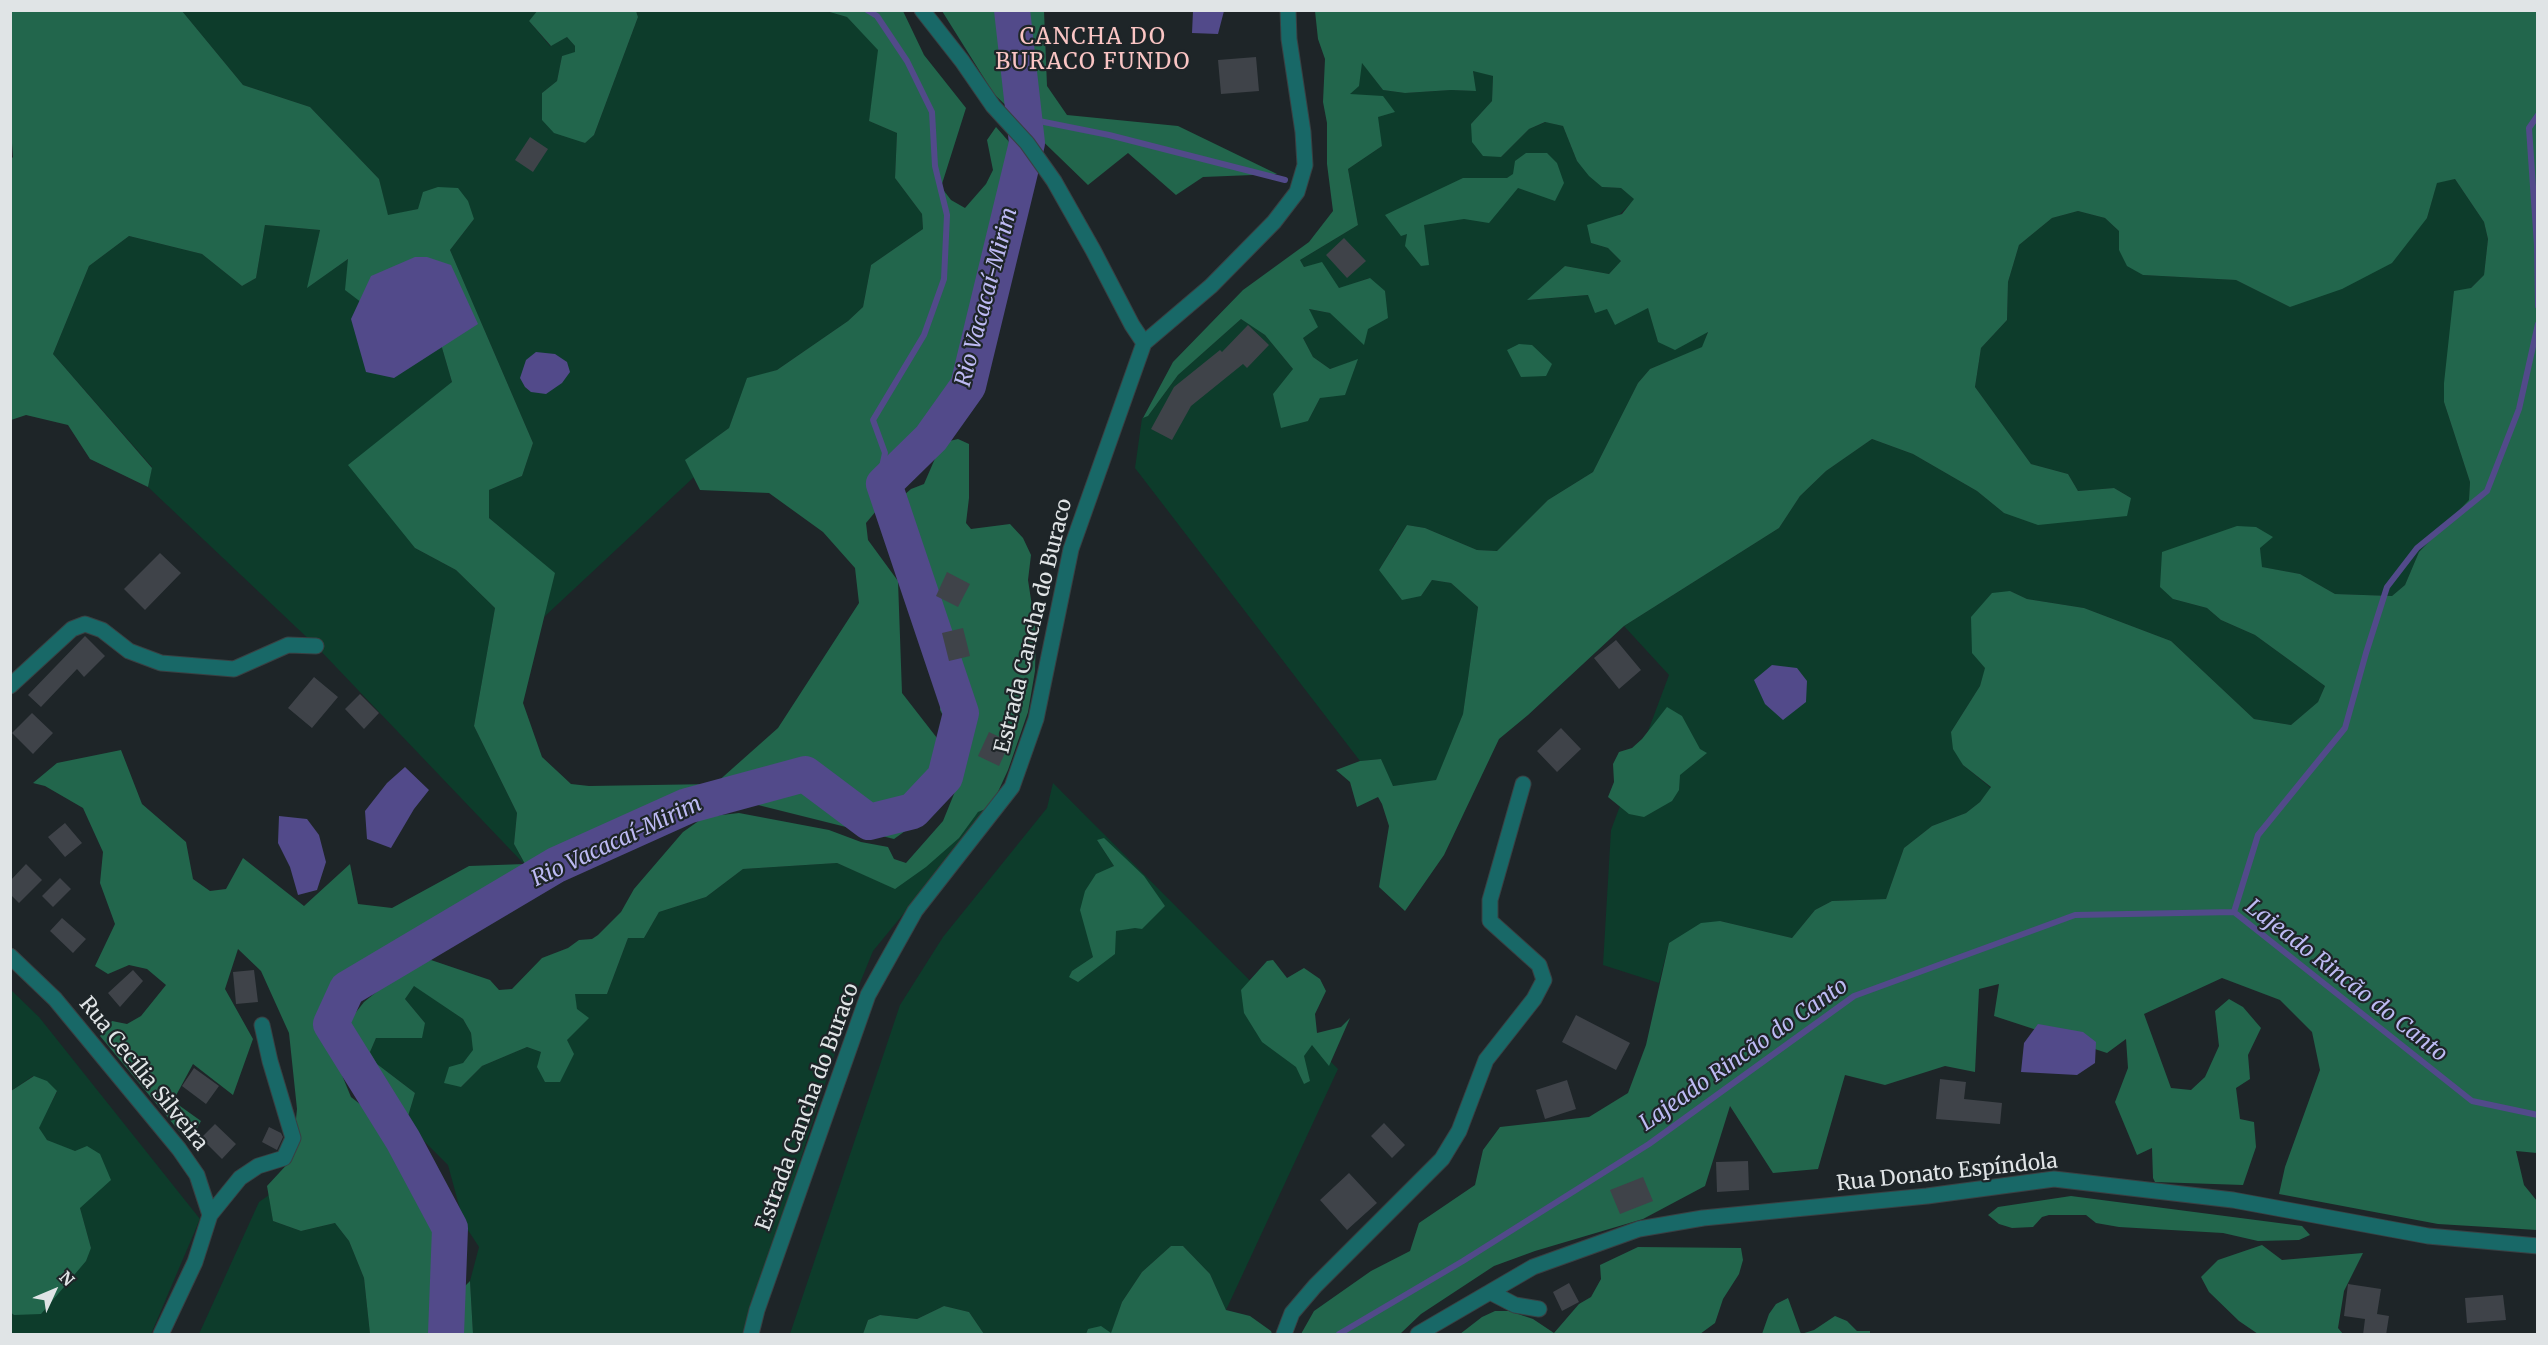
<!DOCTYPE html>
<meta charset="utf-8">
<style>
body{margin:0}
#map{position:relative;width:2548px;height:1345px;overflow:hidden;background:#1e2528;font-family:Merriweather,serif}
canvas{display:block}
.frame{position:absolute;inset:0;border:12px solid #e0e4e6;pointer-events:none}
.north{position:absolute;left:24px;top:1261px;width:60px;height:60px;-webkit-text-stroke:4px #1e2528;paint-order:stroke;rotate:46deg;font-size:16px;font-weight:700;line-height:24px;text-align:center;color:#e0e4e6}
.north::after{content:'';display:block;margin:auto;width:21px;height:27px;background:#e0e4e6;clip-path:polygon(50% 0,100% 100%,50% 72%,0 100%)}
</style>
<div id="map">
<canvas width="2548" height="1345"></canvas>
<div class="frame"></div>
<div class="north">N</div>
</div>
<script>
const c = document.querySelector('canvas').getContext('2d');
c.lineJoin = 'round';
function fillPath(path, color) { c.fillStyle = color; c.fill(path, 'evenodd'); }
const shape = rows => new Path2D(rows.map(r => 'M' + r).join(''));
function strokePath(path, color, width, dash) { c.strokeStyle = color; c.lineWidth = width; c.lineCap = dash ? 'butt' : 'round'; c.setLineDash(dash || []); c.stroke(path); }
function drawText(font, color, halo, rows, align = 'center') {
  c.font = font + ' Merriweather,serif'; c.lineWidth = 4.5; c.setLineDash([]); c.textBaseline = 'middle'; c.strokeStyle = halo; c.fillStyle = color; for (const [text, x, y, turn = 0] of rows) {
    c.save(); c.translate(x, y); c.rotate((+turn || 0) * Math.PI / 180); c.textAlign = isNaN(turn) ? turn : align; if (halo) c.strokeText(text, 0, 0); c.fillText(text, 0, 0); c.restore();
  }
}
const green = shape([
 [182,11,538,11,529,21,550,46,567,37,575,46,575,53,562,56,557,81,542,93,584,143,594,135,638,17,636,11,826,11,847,17,879,50,869,121,897,133,895,178,922,214,923,229,871,265,863,307,848,321,777,370,747,379,729,428,686,460,694,477,544,617,554,573,489,518,489,490,522,476,533,443,450,250,474,219,418,209,388,216,379,179,310,107,243,85],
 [1362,62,1383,90,1405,93,1451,90,1475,91,1473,70,1493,76,1492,101,1471,124,1501,157,1529,129,1546,122,1563,126,1577,161,1602,187,1621,188,1635,199,1591,243,1608,248,1621,261,1609,274,1565,266,1528,300,1589,295,1607,308,1648,307,1658,342,1708,331,1703,347,1650,369,1638,383,1593,472,1548,500,1497,551,1477,550,1425,528,1407,525,1397,540,1379,570,1421,596,1432,580,1451,583,1478,607,1463,714,1436,781,1392,786,1381,759,1360,761,1135,468,1142,418,1148,416,1178,375,1241,319,1265,335,1293,369,1308,421,1320,398,1357,360,1330,369,1313,357,1303,338,1308,309,1330,313,1369,278,1339,289,1322,263,1304,267,1300,260,1358,225,1348,169,1382,146,1349,94],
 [2455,179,2484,222,2488,239,2484,275,2471,288,2444,402,2470,482,2469,500,2419,552,2405,585,2392,596,2335,594,2300,574,2261,567,2260,548,2173,599,2207,608,2221,620,2255,635,2325,686,2318,702,2291,725,2254,719,2171,641,2084,608,2027,599,2010,591,1980,686,1951,732,1963,765,1991,788,1980,802,1966,813,1932,826,1904,848,1886,899,1832,901,1815,910,1792,938,1720,921,1669,943,1659,983,1603,965,1611,830,1669,675,1624,626,1779,528,1800,496,1826,471,1872,439,1913,454,1977,491,2004,513,2131,498,2114,488,2078,491,2068,474,2031,464,1975,387,1981,348,2007,320,2008,282,2019,245,2052,218,2078,211,2105,218,2119,231,2119,250,2143,275,2236,280,2290,307,2427,218,2437,182],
 [265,225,320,230,308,287,348,259,438,334,452,382,415,548,456,570,495,608,474,726,517,813,514,844,525,865,316,646,148,487,152,467,53,354,89,266,129,236,202,254,242,286,256,278],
 [1053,783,1338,1069,1226,1310,1210,1274,1183,1246,1171,1246,1142,1272,1122,1302,1111,1334,1088,1329,1086,1334,984,1334,969,1312,944,1306,917,1319,880,1315,868,1320,863,1334,790,1334,900,1005,943,937,1047,808],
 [1097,840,1165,906,1135,927,1116,931,1078,981,1073,971,1093,957,1114,866],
 [991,807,873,951,849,1010,744,1334,473,1334,470,1281,479,1247,464,1224,448,1165,406,1123,415,1093,377,1064,370,1052,376,1038,425,1023,405,999,414,985,463,1019,471,1033,474,1050,463,1063,461,1087,482,1066,527,1047,541,1052,567,1040,577,1009,574,994,607,994,628,938,644,938,659,912,706,897,743,869,837,863,895,888,978,812],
 [10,989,39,1017,200,1219,151,1334,11,1334,11,1312,14,1315,91,1248,80,1208,75,1152,47,1140,38,1128,57,1092,33,1076,11,1091],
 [269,1195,273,1221,301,1231,335,1223,349,1241,364,1278,370,1334,199,1334,259,1202]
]);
const forest = shape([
 [538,10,636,11,638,17,594,135,585,143,554,133,542,120,542,93,557,81,562,56,575,52,575,46,567,37,551,46,529,21],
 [11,11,182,11,243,85,310,107,379,179,388,215,418,209,423,192,438,187,458,188,468,201,474,219,450,250,533,443,522,476,489,490,489,518,555,573,523,703,542,757,571,784,589,786,715,784,778,728,859,603,855,568,823,532,769,493,700,490,685,460,729,428,747,378,777,370,848,321,863,307,871,265,923,229,922,214,895,178,897,133,869,121,878,50,847,17,826,11,903,11,924,55,966,108,941,187,951,200,965,208,986,184,993,170,987,140,996,127,1018,152,989,306,943,431,866,523,868,540,898,581,902,693,937,738,939,773,919,821,894,839,746,802,684,815,635,844,580,854,557,883,449,932,329,1008,323,1029,351,1097,395,1132,455,1243,451,1334,370,1334,364,1278,349,1241,335,1223,301,1231,273,1221,267,1186,292,1159,297,1109,289,1033,261,971,238,949,225,989,253,1039,233,1095,193,1064,173,1101,201,1121,189,1143,100,1036,112,1021,127,1024,141,1016,166,985,147,969,129,965,108,974,95,966,115,924,100,883,103,852,83,808,45,786,33,783,57,763,121,750,142,804,186,842,193,879,210,891,226,889,243,858,304,906,350,864,358,904,392,908,469,866,525,864,514,844,517,813,474,726,495,608,456,570,415,548,348,465,452,382,438,334,366,306,345,290,348,259,307,288,320,230,265,225,256,278,242,286,202,254,129,236,89,266,53,354,152,468,148,487,90,459,68,425,26,415,11,420,10,160,13,157,11,130],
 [942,11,1044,11,1047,86,1067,115,1178,126,1277,174,1203,177,1176,195,1128,153,1088,185,994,94],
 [1315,11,2537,11,2537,1153,2516,1151,2524,1185,2537,1201,2537,1230,2438,1224,2279,1194,2285,1167,2320,1070,2312,1032,2280,1000,2222,978,2144,1014,2171,1088,2191,1090,2205,1077,2219,1046,2215,1011,2229,999,2243,1007,2261,1028,2248,1055,2250,1079,2236,1088,2240,1119,2254,1122,2256,1147,2243,1185,2155,1182,2153,1178,2152,1148,2137,1155,2115,1102,2128,1068,2126,1039,2107,1053,1994,1016,1999,984,1979,989,1975,1072,1945,1066,1885,1085,1845,1075,1818,1169,1773,1173,1730,1106,1705,1186,1643,1219,1535,1251,1494,1266,1421,1314,1400,1334,1301,1334,1314,1311,1371,1271,1410,1251,1419,1223,1475,1185,1483,1150,1500,1127,1589,1117,1628,1093,1646,1045,1669,943,1701,923,1720,921,1792,938,1815,910,1832,901,1886,899,1904,848,1932,826,1966,813,1980,802,1991,787,1963,765,1953,749,1951,732,1980,686,1985,668,1972,653,1971,617,1992,593,2010,591,2027,599,2084,608,2171,641,2254,719,2291,725,2318,702,2325,686,2255,635,2221,620,2207,608,2173,599,2160,587,2162,552,2237,526,2256,527,2273,537,2260,548,2262,567,2300,574,2335,594,2392,596,2405,585,2419,552,2469,500,2470,482,2444,402,2444,383,2454,291,2471,288,2484,275,2488,239,2484,222,2455,179,2437,183,2427,218,2392,263,2342,289,2290,307,2236,280,2143,275,2127,266,2119,250,2119,231,2105,218,2078,211,2052,218,2019,245,2008,282,2007,320,1981,348,1975,387,2031,464,2068,474,2078,491,2114,488,2131,498,2127,516,2038,525,2004,513,1977,491,1913,454,1872,439,1826,471,1800,496,1779,528,1624,626,1528,715,1499,739,1444,855,1405,911,1379,887,1389,826,1382,804,1378,797,1357,807,1350,782,1336,770,1360,761,1381,759,1393,786,1436,780,1463,714,1478,607,1451,583,1432,580,1421,596,1402,600,1379,570,1407,525,1425,528,1477,550,1497,551,1548,500,1593,472,1638,383,1650,369,1702,347,1708,332,1675,350,1658,342,1648,308,1615,325,1607,309,1595,313,1588,295,1527,300,1565,266,1609,274,1621,261,1608,248,1591,243,1587,225,1622,214,1634,199,1621,188,1602,187,1589,176,1577,161,1563,126,1545,122,1529,129,1501,157,1483,156,1472,142,1471,124,1492,101,1493,76,1473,71,1476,91,1451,90,1405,93,1383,90,1362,63,1359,86,1350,94,1383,96,1395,112,1378,117,1382,146,1348,169,1358,225,1300,260,1304,267,1322,262,1339,288,1370,278,1385,291,1388,318,1368,329,1364,345,1330,313,1309,309,1318,327,1303,338,1313,357,1330,369,1358,359,1345,395,1320,398,1308,421,1281,428,1273,394,1293,369,1265,335,1241,319,1178,375,1148,416,1143,418,1173,362,1243,290,1309,242,1333,211,1327,164,1327,123,1323,102,1325,59,1318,39],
 [1526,153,1547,153,1557,163,1564,183,1555,201,1518,188,1489,223,1464,219,1424,225,1429,265,1421,266,1405,246,1407,234,1401,236,1385,215,1463,178,1507,178,1513,174,1515,161],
 [1519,344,1532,345,1552,364,1546,376,1521,377,1507,350],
 [958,439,969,444,969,498,966,523,971,529,1010,524,1023,538,1031,555,1028,580,1036,632,1035,671,1028,712,1008,770,991,807,978,812,959,838,926,867,895,889,837,863,743,869,706,897,659,912,644,938,628,938,607,994,575,994,577,1009,589,1018,567,1040,574,1054,560,1082,545,1082,537,1067,541,1052,527,1047,482,1066,461,1087,444,1083,449,1067,463,1063,473,1050,471,1033,463,1019,414,986,405,999,425,1023,422,1038,376,1038,370,1052,377,1064,415,1093,406,1123,384,1096,357,1055,349,1021,364,1002,406,968,431,960,490,980,499,990,512,989,542,958,568,948,579,940,592,939,598,935,621,912,634,889,683,832,700,820,713,816,739,813,829,830,861,842,888,847,894,859,906,863,943,821,956,789,950,729,940,710,940,675,923,645,905,573,883,536,882,529,888,509,911,489,924,484,940,447,945,442],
 [1667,707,1682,716,1700,749,1707,753,1680,775,1679,790,1672,801,1644,817,1629,814,1608,797,1614,782,1613,764,1619,752,1632,748,1642,739],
 [1104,838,1144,876,1165,906,1142,929,1135,928,1116,931,1115,954,1078,982,1069,977,1072,971,1093,957,1080,910,1085,891,1096,874,1114,866,1097,840],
 [1273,960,1287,978,1304,968,1320,979,1326,991,1315,1014,1317,1033,1341,1027,1350,1018,1329,1066,1312,1045,1304,1056,1310,1081,1304,1084,1296,1067,1262,1042,1244,1013,1241,990,1267,961],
 [34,1076,47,1081,57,1091,39,1128,47,1140,75,1151,87,1146,100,1154,111,1180,80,1208,91,1248,86,1261,41,1314,14,1315,10,1312,11,1091],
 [2071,1196,2302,1226,2310,1235,2299,1240,2258,1241,2223,1233,2119,1227,2096,1223,2086,1215,2049,1215,2042,1217,2033,1227,2012,1228,1999,1224,1988,1215,1998,1207],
 [2262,1245,2282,1260,2363,1253,2344,1291,2338,1328,2343,1334,2258,1334,2239,1321,2209,1292,2201,1277,2218,1260],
 [1171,1246,1183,1246,1210,1274,1226,1310,1250,1316,1271,1331,1272,1334,1086,1334,1088,1329,1101,1326,1111,1333,1122,1302,1142,1272],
 [1638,1247,1741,1248,1743,1260,1739,1274,1723,1299,1715,1323,1700,1334,1460,1334,1482,1317,1495,1311,1509,1311,1533,1319,1554,1333,1579,1304,1591,1297,1601,1279,1600,1265],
 [470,1281,473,1334,462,1334,465,1286],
 [1788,1298,1801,1334,1814,1330,1835,1316,1847,1321,1857,1331,1870,1331,1870,1334,1762,1334,1769,1314,1776,1304],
 [944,1306,969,1312,984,1334,863,1334,868,1320,880,1315,917,1319]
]);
const water = shape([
 [1193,11,1224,11,1218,34,1192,33],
 [415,257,427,257,451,265,478,324,394,378,366,372,351,319,371,276],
 [536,352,555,354,567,362,570,372,562,383,546,394,531,392,525,387,520,378,526,360],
 [1772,665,1797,668,1807,681,1806,702,1783,720,1765,704,1754,680],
 [405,767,429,790,414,809,391,848,367,839,365,811,387,783],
 [279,816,307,819,319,835,326,862,317,890,298,895,290,867,278,843],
 [2038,1024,2083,1032,2096,1042,2095,1063,2077,1075,2021,1072,2024,1043]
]);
const stream = shape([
 [867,10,877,16,907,61,932,112,935,166,947,215,944,279,924,335,873,420,885,453,882,467,884,484],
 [2538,115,2529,128,2537,245,2538,306],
 [1024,118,1109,135,1285,180],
 [2234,912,2258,835,2345,728,2366,653,2387,587,2417,548,2487,491,2519,409,2538,324],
 [1339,1334,1463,1261,1649,1144,1854,996,2075,915,2234,912,2472,1101,2538,1115]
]);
const river = shape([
 [446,1334,450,1228,403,1140,331,1024,347,989,556,865,687,806,805,774,869,822,913,811,945,777,961,713,884,484,931,438,968,386,1027,143,1012,10]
]);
const building = shape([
 [1256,57,1259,91,1221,94,1218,60],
 [530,137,548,149,533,172,515,160],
 [1344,238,1366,261,1347,278,1326,255],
 [1248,325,1269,345,1247,368,1243,364,1191,406,1172,440,1151,429,1174,387,1220,350,1222,352],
 [160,553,181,573,145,610,124,589],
 [947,572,970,584,958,607,936,596],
 [963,628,970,656,949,661,942,633],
 [85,636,105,656,84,677,77,669,41,707,28,695],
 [1616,640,1641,670,1619,689,1594,658],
 [314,677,338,697,312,728,288,708],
 [360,694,379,713,364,729,345,709],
 [32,713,53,733,33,754,12,733],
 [1561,728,1581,749,1557,772,1537,751],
 [989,732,1010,742,999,766,978,756],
 [65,823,82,843,65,857,48,837],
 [26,864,42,880,19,903,10,894,10,881],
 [60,878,71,889,53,907,42,896],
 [62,918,86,939,73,953,50,931],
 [133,970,143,981,120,1007,108,993],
 [254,970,258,1002,236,1004,233,972],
 [1576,1015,1630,1043,1616,1070,1562,1042],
 [194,1068,219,1086,206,1104,182,1086],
 [1940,1079,1966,1082,1964,1099,2002,1103,2000,1124,1936,1119],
 [1567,1080,1576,1109,1545,1119,1536,1090],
 [1384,1123,1405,1145,1392,1158,1371,1136],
 [215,1124,236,1144,222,1159,201,1138],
 [269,1127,281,1133,283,1137,277,1150,262,1142],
 [1748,1161,1749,1190,1717,1192,1716,1162],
 [1349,1173,1377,1203,1347,1230,1320,1200],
 [1643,1177,1653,1201,1620,1214,1610,1190],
 [1569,1283,1579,1302,1562,1311,1553,1292],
 [2348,1284,2381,1289,2377,1314,2389,1316,2386,1335,2363,1335,2365,1319,2344,1316],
 [2503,1295,2506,1320,2467,1323,2465,1298]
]);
const minor = shape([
 [922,10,962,61,993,106,1027,143,1054,181,1093,250,1132,325,1144,343],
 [10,686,72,629,85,624,102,630,129,651,161,663,234,669,288,645,316,646],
 [10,956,55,999,179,1149,197,1175,210,1215,195,1262,161,1334],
 [210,1215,240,1178,258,1166,284,1158,293,1138,270,1061,262,1025],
 [1490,1292,1515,1305,1539,1309],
 [751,1334,757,1310,868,995,915,911,1012,787,1036,719,1071,549,1144,343,1211,286,1274,222,1297,192,1305,165,1303,132,1289,39,1288,10],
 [1284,1334,1292,1313,1315,1286,1442,1159,1459,1131,1486,1060,1534,999,1544,980,1539,965,1490,921,1490,900,1523,784],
 [1418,1334,1533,1267,1639,1229,1703,1218,1927,1196,2054,1179,2233,1200,2428,1236,2538,1246]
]);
const streetNames = [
 ["Estrada Cancha do Buraco",1034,626,-76],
 ["Rua Cecília Silveira",143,1074,51],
 ["Estrada Cancha do Buraco",808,1107,-70],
 ["Rua Donato Espíndola",1947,1173,-6]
];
const neighbourhoodNames = [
 ["CANCHA DO",1093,38],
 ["BURACO FUNDO",1093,63]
];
const waterNames = [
 ["Rio Vacacaí-Mirim",987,297,-75],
 ["Rio Vacacaí-Mirim",617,842,-25],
 ["Lajeado Rincão do Canto",2346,981,38],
 ["Lajeado Rincão do Canto",1744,1055,-35]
];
fillPath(green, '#0d3c2b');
fillPath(forest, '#22664c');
fillPath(water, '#524a8a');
strokePath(stream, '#524a8a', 6);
strokePath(river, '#524a8a', 36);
fillPath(building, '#3f4349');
strokePath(minor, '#394043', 17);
strokePath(minor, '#186867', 15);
drawText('21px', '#e0e4e6', '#1e2528', streetNames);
c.letterSpacing = '1.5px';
drawText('22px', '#fac5c4', '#1e2528', neighbourhoodNames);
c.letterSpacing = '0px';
drawText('italic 22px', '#bdbaf3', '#1e2528', waterNames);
</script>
